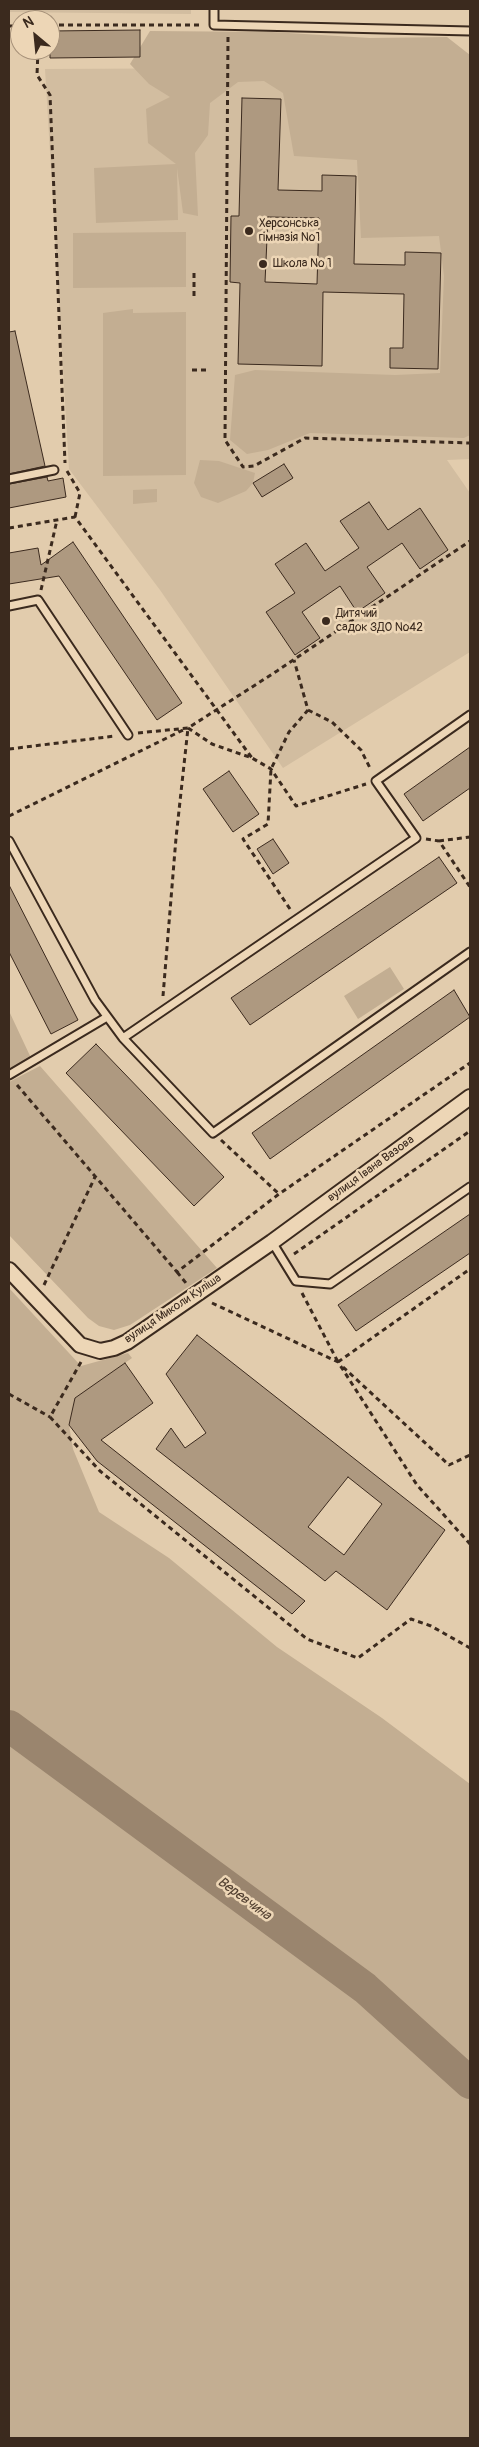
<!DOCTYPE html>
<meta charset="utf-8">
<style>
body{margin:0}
#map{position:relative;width:479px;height:2447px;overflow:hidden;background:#e2ccad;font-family:Pangolin,sans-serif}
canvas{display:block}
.frame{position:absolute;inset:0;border:10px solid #3b2a1e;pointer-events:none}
.north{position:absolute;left:10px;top:10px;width:50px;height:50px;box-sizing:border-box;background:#edd6b6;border:1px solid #a69179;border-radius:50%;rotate:332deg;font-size:14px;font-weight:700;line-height:20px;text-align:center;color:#3b2a1e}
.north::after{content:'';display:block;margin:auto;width:18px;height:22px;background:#3b2a1e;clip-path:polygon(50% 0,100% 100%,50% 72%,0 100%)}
</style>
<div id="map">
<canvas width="479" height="2447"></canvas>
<div class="frame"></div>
<div class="north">N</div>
</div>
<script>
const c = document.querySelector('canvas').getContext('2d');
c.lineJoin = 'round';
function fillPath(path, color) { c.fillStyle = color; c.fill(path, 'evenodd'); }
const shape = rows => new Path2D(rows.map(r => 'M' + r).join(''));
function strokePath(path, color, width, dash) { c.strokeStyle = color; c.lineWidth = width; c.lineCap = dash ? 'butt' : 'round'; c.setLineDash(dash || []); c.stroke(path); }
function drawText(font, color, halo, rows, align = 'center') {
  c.font = font + ' Pangolin,sans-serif'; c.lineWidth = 5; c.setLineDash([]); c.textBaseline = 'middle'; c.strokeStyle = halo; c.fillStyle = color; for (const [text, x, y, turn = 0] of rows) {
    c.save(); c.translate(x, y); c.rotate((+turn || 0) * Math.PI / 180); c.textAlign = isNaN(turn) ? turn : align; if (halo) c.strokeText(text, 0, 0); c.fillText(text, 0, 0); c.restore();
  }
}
const built = shape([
 [9,9,191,9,191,14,9,12],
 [470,67,470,459,447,460,470,493,470,652,283,768,160,590,69,469,45,69]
]);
const green = shape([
 [150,31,272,32,370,38,447,37,470,55,470,435,464,438,310,433,268,450,247,454,230,440,235,375,255,370,395,375,440,373,444,276,439,236,361,238,357,160,294,156,283,93,264,81,238,82,210,103,208,135,195,153,198,216,183,213,177,168,178,220,96,223,94,168,176,164,148,143,146,109,170,97,149,84,130,64],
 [186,232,186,287,73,288,73,233],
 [133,309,133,313,186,312,186,475,103,476,103,313],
 [200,460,219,461,255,473,253,483,246,491,218,503,201,497,194,483],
 [157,489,157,502,133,504,133,490],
 [390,967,404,989,358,1019,344,996],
 [9,1011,31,1058,9,1070],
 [40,1066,217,1268,130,1325,114,1330,99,1326,88,1318,9,1235,9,1082],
 [9,1288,81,1366,128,1353,132,1358,76,1398,69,1425,73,1449,99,1512,169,1558,277,1647,382,1718,470,1784,470,2438,9,2438]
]);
const river = shape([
 [9,1726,365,1988,470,2083]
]);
const building = shape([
 [140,30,140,57,50,58,50,31,140,30],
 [242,98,281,99,278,190,322,191,322,175,356,176,354,264,405,265,405,252,441,253,438,369,390,368,390,348,403,348,404,294,323,292,322,366,238,364,240,283,230,282,231,216,239,216,242,98],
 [268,217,319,218,317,284,265,282,268,217],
 [15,331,45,466,9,474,9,332,15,331],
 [284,464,293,478,262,497,253,483,284,464],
 [47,477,48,481,63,478,66,497,9,508,9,484,47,477],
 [369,502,388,530,420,508,448,550,420,569,402,543,367,567,385,593,357,612,340,586,302,612,320,638,295,655,266,612,295,593,275,564,306,543,325,571,359,548,340,521,369,502],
 [73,542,182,703,157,720,59,576,9,584,9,553,38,548,41,565,73,542],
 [470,747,470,788,423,821,404,794,470,747],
 [229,771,259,814,233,832,203,789,229,771],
 [273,839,289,863,273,874,257,849,273,839],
 [439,857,457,883,250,1025,231,998,439,857],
 [9,885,78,1020,51,1034,9,952,9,885],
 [454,990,470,1017,270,1159,252,1133,454,990],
 [96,1044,224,1177,194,1206,66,1073,96,1044],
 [470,1214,470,1253,356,1331,338,1305,470,1214],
 [197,1335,445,1530,387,1610,336,1571,325,1581,156,1449,171,1428,185,1448,206,1433,166,1374,197,1335],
 [348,1477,382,1504,344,1555,308,1527,348,1477],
 [125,1363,153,1403,101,1440,305,1601,292,1614,97,1461,69,1425,75,1398,125,1363]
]);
const path = shape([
 [50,25,203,25],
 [9,26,20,26],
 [228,37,225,440,243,467,254,466,305,438,470,443],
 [38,50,37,75,50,95,65,463],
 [194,296,194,270],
 [192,370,209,370],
 [67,471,80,493,75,517],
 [9,528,75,517,252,758],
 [41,590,57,520],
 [308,710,332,722,361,750,371,770],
 [188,728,212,744,252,758,271,769,296,806,366,784],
 [138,733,188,728,277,671,470,541],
 [9,749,115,736],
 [9,816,185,729],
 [426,839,439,841,470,887],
 [439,841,470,837],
 [290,909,243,839,268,824,271,769,289,732,308,710,294,660],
 [163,996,176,838,188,728],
 [17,1085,177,1272,279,1194,470,1063],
 [221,1140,279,1194],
 [294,1254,470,1131],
 [177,1272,186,1283],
 [44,1285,95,1177],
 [302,1293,338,1362],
 [212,1303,338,1362,417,1485,470,1544],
 [81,1362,50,1417,100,1471,307,1639,358,1658,411,1619,431,1626,470,1648],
 [338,1362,470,1269],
 [343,1367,449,1465,470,1455],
 [9,1394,50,1417]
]);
const service = shape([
 [214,9,214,25,470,31],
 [9,479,54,470],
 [9,606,38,600,128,735],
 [470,715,376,781,416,838,123,1038,213,1133,470,952],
 [9,841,95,1000,123,1038],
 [9,1075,107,1017],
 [272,1242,296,1281,330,1284,470,1187]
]);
const minor = shape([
 [9,1270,80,1345,100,1351,114,1348,127,1342,272,1242,470,1097]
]);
const markers = [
 [249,231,5,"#3b2a1e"],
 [263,264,5,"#3b2a1e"],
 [326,621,5,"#3b2a1e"]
];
const poiNames = [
 ["Херсонська",259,224],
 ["гімназія №1",259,238],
 ["Школа № 1",273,264],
 ["Дитячий",336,614],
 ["садок ЗДО №42",336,628]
];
const streetNames = [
 ["вулиця Івана Вазова",371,1169,-36],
 ["вулиця Миколи Куліша",173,1309,-34]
];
const waterNames = [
 ["Веревчина",244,1899,36]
];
fillPath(built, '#d2bda0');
fillPath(green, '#c3ae92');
strokePath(river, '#9a856e', 32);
fillPath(building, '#ae9980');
strokePath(building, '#3b2a1e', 1);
strokePath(service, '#3b2a1e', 11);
strokePath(minor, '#3b2a1e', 18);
strokePath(path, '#3b2a1e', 3, [5, 4]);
strokePath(service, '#edd6b6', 7);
strokePath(minor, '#edd6b6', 14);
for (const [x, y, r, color] of markers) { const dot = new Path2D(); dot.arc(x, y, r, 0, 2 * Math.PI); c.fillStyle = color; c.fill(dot); strokePath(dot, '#edd6b6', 2); }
drawText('12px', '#3b2a1e', '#edd6b6', poiNames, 'left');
drawText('12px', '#3b2a1e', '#edd6b6', streetNames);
drawText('italic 14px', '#534132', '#edd6b6', waterNames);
</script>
